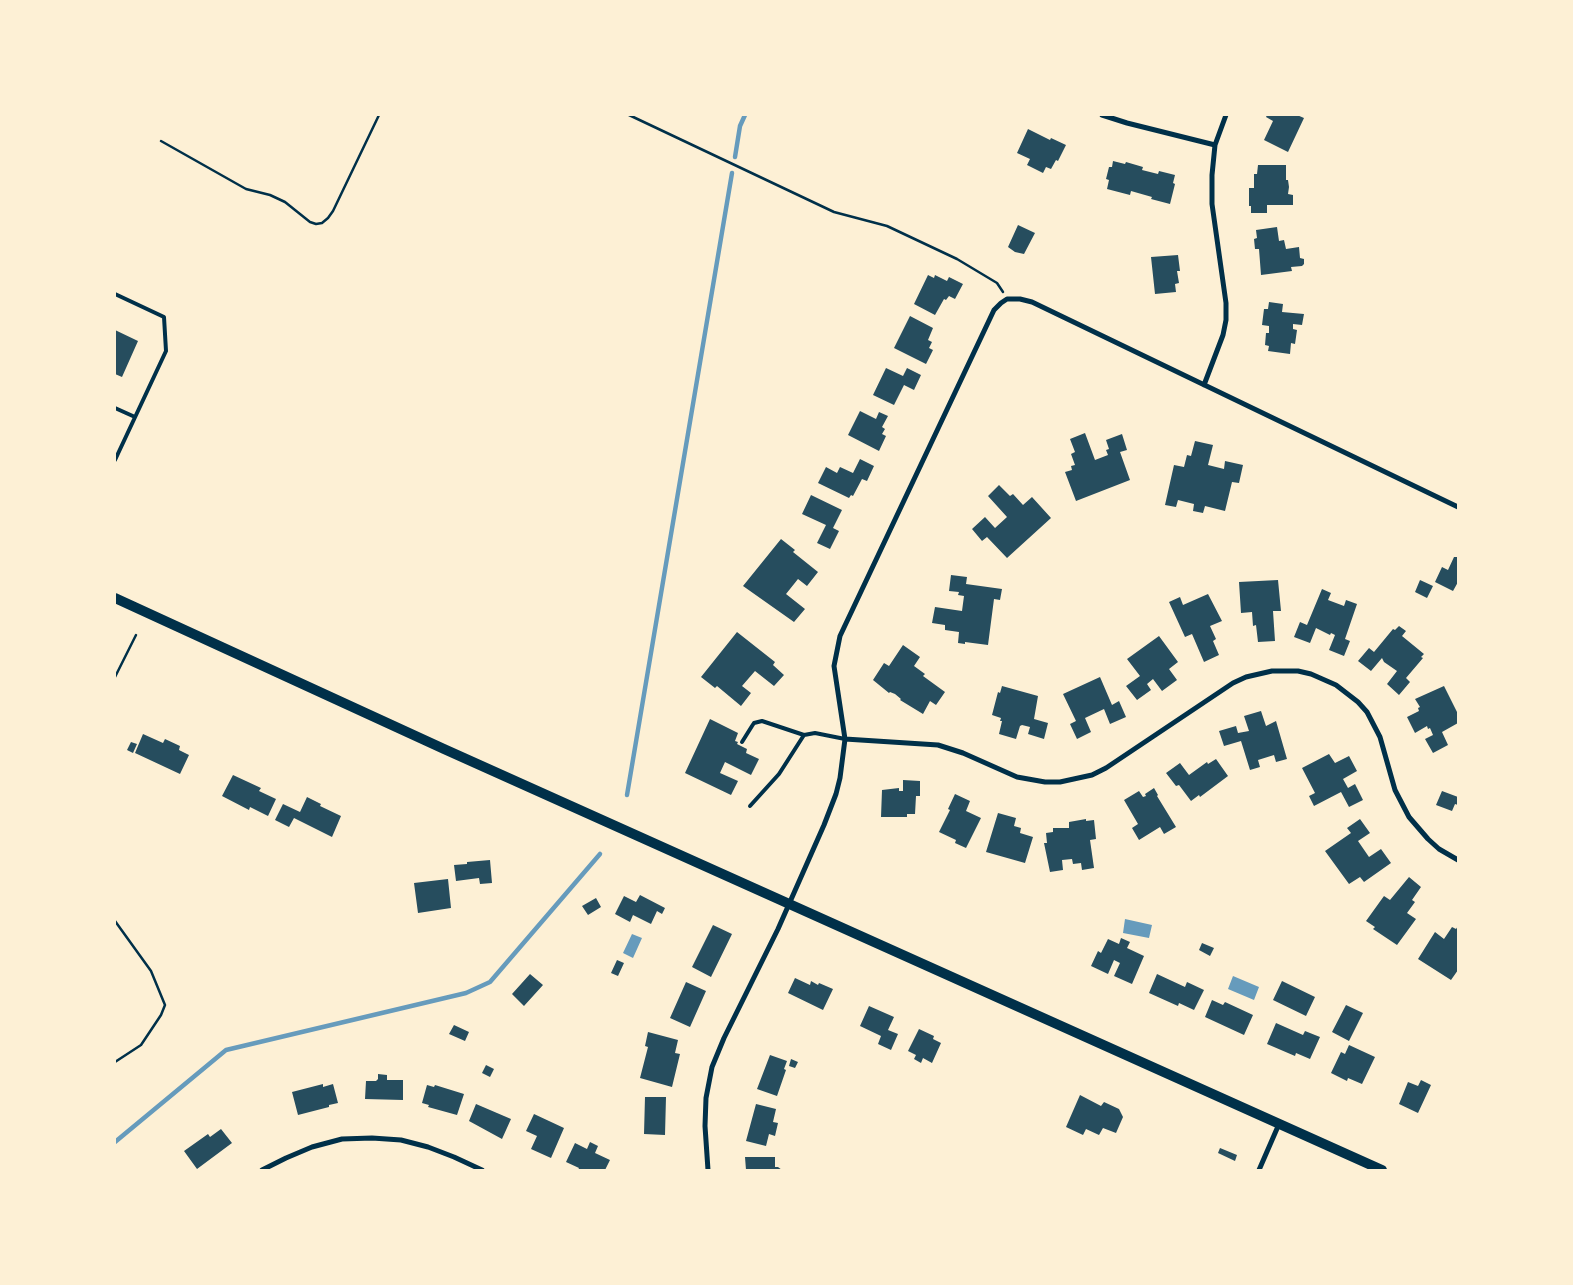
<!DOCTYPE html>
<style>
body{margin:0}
#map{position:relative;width:1573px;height:1285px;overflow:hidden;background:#fdf0d5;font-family:"Archivo Narrow",sans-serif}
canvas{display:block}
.frame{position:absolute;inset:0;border:116px solid #fdf0d5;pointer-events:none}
</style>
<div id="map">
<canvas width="1573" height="1285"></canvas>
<div class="frame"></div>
</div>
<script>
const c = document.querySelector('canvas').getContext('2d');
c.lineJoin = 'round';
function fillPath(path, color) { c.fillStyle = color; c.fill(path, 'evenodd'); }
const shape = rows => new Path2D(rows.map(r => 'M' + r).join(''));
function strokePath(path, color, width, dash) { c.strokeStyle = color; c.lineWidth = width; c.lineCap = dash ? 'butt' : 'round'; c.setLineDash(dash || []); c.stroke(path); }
const water = shape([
 [1125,919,1152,925,1149,938,1123,933],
 [632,934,642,938,633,958,623,953],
 [1233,976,1259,987,1254,1000,1228,989]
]);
const stream = shape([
 [735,157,740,126,745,115],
 [627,795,732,173],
 [115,1142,226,1050,466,993,490,982,600,854]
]);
const building = shape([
 [1267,115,1297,115,1304,118,1288,152,1264,140,1273,121,1266,117],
 [1028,129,1050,140,1051,138,1066,145,1058,161,1056,160,1051,169,1046,167,1043,173,1027,165,1030,159,1017,153],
 [1113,161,1125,164,1126,162,1143,167,1142,170,1158,174,1159,171,1175,175,1173,183,1175,184,1170,204,1151,199,1152,197,1131,191,1130,195,1107,189,1109,180,1106,179,1109,167,1112,167],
 [1258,165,1286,165,1286,180,1288,180,1289,187,1288,194,1293,195,1293,205,1267,205,1267,213,1251,213,1251,206,1249,206,1249,188,1254,188,1254,174,1257,174],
 [1018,225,1035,233,1024,254,1015,252,1008,247],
 [1277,227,1279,241,1284,240,1286,249,1299,247,1300,258,1304,259,1304,264,1302,266,1291,267,1292,271,1261,275,1259,249,1255,249,1254,239,1257,238,1256,230],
 [1178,255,1180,271,1177,271,1179,283,1175,284,1176,292,1155,294,1151,257],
 [928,275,934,278,935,275,947,281,949,277,963,284,955,299,949,296,946,300,944,299,935,315,914,304],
 [1269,302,1283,304,1282,312,1304,314,1302,325,1293,324,1293,329,1297,330,1295,344,1291,343,1290,354,1268,351,1269,346,1265,345,1266,333,1269,333,1269,326,1262,325,1264,309,1268,309],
 [910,316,933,328,928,340,932,342,929,348,933,350,926,364,894,348],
 [115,330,138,341,122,377,115,374],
 [886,368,903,376,907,368,921,375,914,390,904,385,894,405,873,395],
 [860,411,876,419,879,412,888,416,882,427,885,429,882,434,886,436,879,451,848,435],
 [1085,433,1095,460,1108,455,1106,450,1109,449,1106,440,1122,434,1127,450,1120,452,1130,480,1076,501,1065,472,1072,470,1071,466,1075,465,1071,454,1075,452,1070,439],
 [1195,441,1213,445,1208,465,1224,469,1225,461,1243,465,1239,483,1232,482,1225,511,1205,506,1203,513,1193,511,1194,504,1178,500,1176,507,1165,505,1174,465,1184,467,1187,455,1191,456],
 [860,459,874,466,867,481,862,479,853,496,851,495,849,498,818,483,826,467,837,473,840,467,853,473],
 [999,485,1010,496,1013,494,1023,505,1032,497,1051,518,1007,558,987,537,982,541,972,529,985,517,995,528,1007,517,988,496],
 [811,495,842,510,833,528,839,531,830,549,817,543,826,525,802,514],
 [781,539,795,550,793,552,818,572,807,586,798,579,786,594,805,609,794,622,743,586],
 [1454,557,1458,557,1458,582,1453,591,1435,582,1442,567,1448,570],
 [951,575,967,577,966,584,1002,589,1000,600,994,599,988,645,965,642,965,644,958,643,959,632,945,630,945,625,932,623,935,607,962,611,964,596,958,595,959,592,949,591],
 [1278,580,1281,611,1273,611,1275,641,1258,642,1256,625,1253,626,1252,612,1241,613,1239,582],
 [1420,580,1433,586,1427,598,1415,592],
 [1322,589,1331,593,1328,600,1344,606,1346,600,1357,604,1345,639,1350,641,1344,656,1329,650,1335,635,1331,633,1330,635,1316,628,1310,643,1294,637,1300,622,1307,625],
 [1208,594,1222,621,1210,626,1216,639,1213,641,1219,655,1204,662,1192,634,1185,637,1169,602,1180,597,1183,605],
 [1399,626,1406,631,1402,636,1424,654,1421,657,1423,658,1406,678,1410,682,1399,695,1387,684,1397,671,1384,662,1382,658,1371,671,1358,661,1369,648,1374,652,1393,629,1395,630],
 [737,632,775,662,773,665,784,675,774,686,755,671,742,686,751,693,741,706,717,686,715,688,701,677],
 [1159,636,1178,662,1169,669,1177,680,1162,691,1153,679,1147,684,1151,690,1137,700,1126,686,1140,676,1127,659],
 [903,645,920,657,914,666,925,674,923,676,945,692,936,705,930,701,923,714,900,700,901,699,895,694,890,692,889,693,873,680,884,663,889,666],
 [1100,677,1112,705,1119,701,1126,717,1110,724,1104,709,1085,718,1091,732,1077,739,1070,724,1076,721,1063,694],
 [1002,686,1038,696,1034,719,1048,723,1044,739,1028,734,1030,727,1022,725,1020,726,1016,739,999,734,1002,721,1000,721,1001,718,992,715,998,692,1000,693],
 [1444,686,1458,714,1458,723,1442,732,1448,745,1433,753,1425,739,1433,735,1430,728,1428,729,1427,726,1415,733,1407,717,1419,711,1418,708,1420,707,1415,699],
 [1261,711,1266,726,1276,721,1287,759,1276,762,1274,755,1258,760,1260,767,1250,770,1241,741,1224,746,1219,731,1236,726,1238,733,1249,731,1244,716],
 [710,719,738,733,735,741,738,742,737,744,747,749,746,753,759,759,751,775,725,762,720,773,738,781,731,795,685,773],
 [143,734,163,743,165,739,180,746,179,750,189,755,180,774,135,753],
 [131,742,137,744,133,753,127,750],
 [1329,754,1335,763,1349,756,1357,771,1343,779,1348,788,1355,784,1363,800,1349,807,1341,792,1314,806,1309,796,1315,793,1302,768],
 [1216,759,1228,776,1200,797,1199,795,1191,801,1179,785,1176,786,1166,773,1180,763,1189,775,1207,762,1208,764],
 [233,775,261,788,259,791,276,799,268,816,250,807,249,810,222,796],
 [903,780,920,781,920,796,916,796,915,814,907,814,907,817,881,817,882,790,899,788,899,791,903,791],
 [1154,788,1158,795,1157,796,1176,827,1164,834,1160,827,1139,840,1132,828,1138,824,1124,800,1139,791,1143,797,1146,796,1145,794],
 [1442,791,1458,797,1458,805,1455,804,1452,811,1436,805],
 [955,794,970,801,966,811,981,818,966,848,955,843,956,840,939,832,950,810,948,809],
 [307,797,321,804,320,806,341,816,332,837,294,818,289,827,275,820,283,804,300,812],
 [998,813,1016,818,1014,826,1021,828,1020,833,1033,837,1025,863,986,852],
 [1086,819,1086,821,1094,820,1096,839,1090,840,1094,868,1082,870,1081,863,1073,864,1072,859,1062,860,1063,870,1050,872,1044,843,1047,843,1046,833,1053,832,1053,828,1069,828,1069,822],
 [1360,819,1370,833,1358,841,1369,857,1381,849,1391,863,1364,882,1360,877,1349,884,1325,851,1351,833,1347,828],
 [490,860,492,883,480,884,479,878,456,881,454,865,467,864,467,862],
 [1409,877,1421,887,1412,900,1415,902,1407,913,1416,919,1397,945,1373,929,1375,927,1366,921,1384,896,1390,900],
 [448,879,451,908,418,913,414,883],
 [640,895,665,908,662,914,657,911,651,924,633,915,630,922,615,914,624,896,636,902],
 [596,898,601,907,588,915,582,906],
 [713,925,732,934,711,977,692,967],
 [1458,926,1458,970,1451,980,1418,959,1435,932,1444,939,1452,927,1456,929],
 [1121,938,1130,942,1127,948,1144,956,1132,984,1114,976,1120,963,1114,960,1108,974,1091,966,1098,951,1101,953,1108,939,1119,944],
 [1202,943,1214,948,1210,956,1199,950],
 [617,960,624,963,618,976,611,973],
 [530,974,543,985,524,1006,512,994],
 [1157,974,1185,987,1187,982,1204,990,1194,1010,1179,1003,1178,1006,1149,993],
 [795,978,810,985,811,981,818,985,819,983,833,989,823,1010,788,993],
 [1282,981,1315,997,1306,1016,1273,1000],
 [686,982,706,991,690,1027,670,1018],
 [1212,1000,1223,1005,1225,1002,1253,1015,1244,1035,1205,1017],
 [1346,1005,1363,1013,1349,1041,1332,1032],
 [869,1006,894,1017,888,1030,898,1034,891,1050,878,1044,881,1036,860,1026],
 [1276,1023,1303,1035,1305,1031,1320,1037,1310,1059,1296,1053,1295,1056,1267,1044],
 [454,1025,469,1032,465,1041,449,1034],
 [919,1029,934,1036,933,1039,941,1043,932,1063,923,1058,921,1063,914,1059,916,1055,908,1051],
 [648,1032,678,1040,675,1053,680,1054,672,1087,640,1078,648,1047,645,1046],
 [1349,1045,1375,1057,1362,1084,1348,1078,1347,1081,1331,1073,1341,1052,1345,1054],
 [770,1055,787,1061,784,1069,786,1070,777,1096,757,1089],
 [791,1059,798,1062,795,1068,789,1066],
 [486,1065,494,1069,490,1077,482,1073],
 [378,1074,387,1075,387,1080,403,1080,403,1100,365,1099,366,1081,376,1081,378,1079],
 [1421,1080,1431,1085,1418,1113,1399,1104,1408,1082,1418,1086],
 [323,1084,323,1087,333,1084,338,1103,329,1105,329,1107,298,1115,292,1092],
 [427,1085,434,1087,435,1085,464,1094,457,1115,428,1107,429,1105,422,1103],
 [1080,1095,1101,1106,1104,1102,1119,1109,1123,1117,1116,1133,1103,1128,1099,1135,1086,1129,1083,1135,1066,1127],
 [645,1097,666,1097,665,1135,644,1134],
 [476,1104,511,1119,502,1139,469,1121],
 [756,1104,776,1109,773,1122,778,1123,775,1136,769,1134,766,1146,746,1141],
 [534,1114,564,1128,551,1158,531,1149,537,1136,526,1131],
 [221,1129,232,1143,197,1169,184,1151,208,1134,210,1137],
 [590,1142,598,1146,595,1153,610,1160,605,1170,578,1170,579,1168,566,1162,575,1143,587,1149],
 [1220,1148,1237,1155,1235,1161,1218,1153],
 [745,1157,775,1157,775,1167,778,1167,782,1170,746,1170]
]);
const path = shape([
 [629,115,834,212,887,226,957,259,997,283,1003,292],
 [161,141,246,189,270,195,285,202,310,222,316,224,322,223,328,218,333,211,379,115],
 [115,677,136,635],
 [115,921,151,971,165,1005,161,1015,141,1045,115,1062]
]);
const service = shape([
 [115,294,164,317,166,351,115,460],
 [115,408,135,417],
 [742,742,752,726,754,723,762,721,804,735],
 [750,806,779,774,804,735,815,733,845,739]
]);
const minor = shape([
 [1102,115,1127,123,1215,145],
 [1204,385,1223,335,1226,320,1226,303,1212,204,1212,175,1215,145,1226,115],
 [845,739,938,745,963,753,1017,777,1045,782,1060,782,1092,775,1106,768,1233,683,1246,677,1272,671,1298,671,1311,674,1336,685,1358,702,1367,712,1380,737,1395,790,1409,817,1428,839,1439,849,1458,860],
 [262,1170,286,1158,312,1147,342,1139,372,1138,401,1140,428,1147,454,1157,482,1170],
 [708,1170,705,1126,706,1098,712,1067,724,1038,778,929,824,825,836,794,840,778,845,739,834,666,840,636,994,310,1001,303,1007,299,1020,299,1032,302,1458,507],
 [1259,1170,1279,1124]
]);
const secondary = shape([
 [115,598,444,749,1382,1170]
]);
fillPath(water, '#669bbc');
strokePath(stream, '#669bbc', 4.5);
fillPath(building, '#264d5e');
strokePath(path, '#003049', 2.5);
strokePath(service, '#003049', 4);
strokePath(minor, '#003049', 5);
strokePath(secondary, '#003049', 10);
</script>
